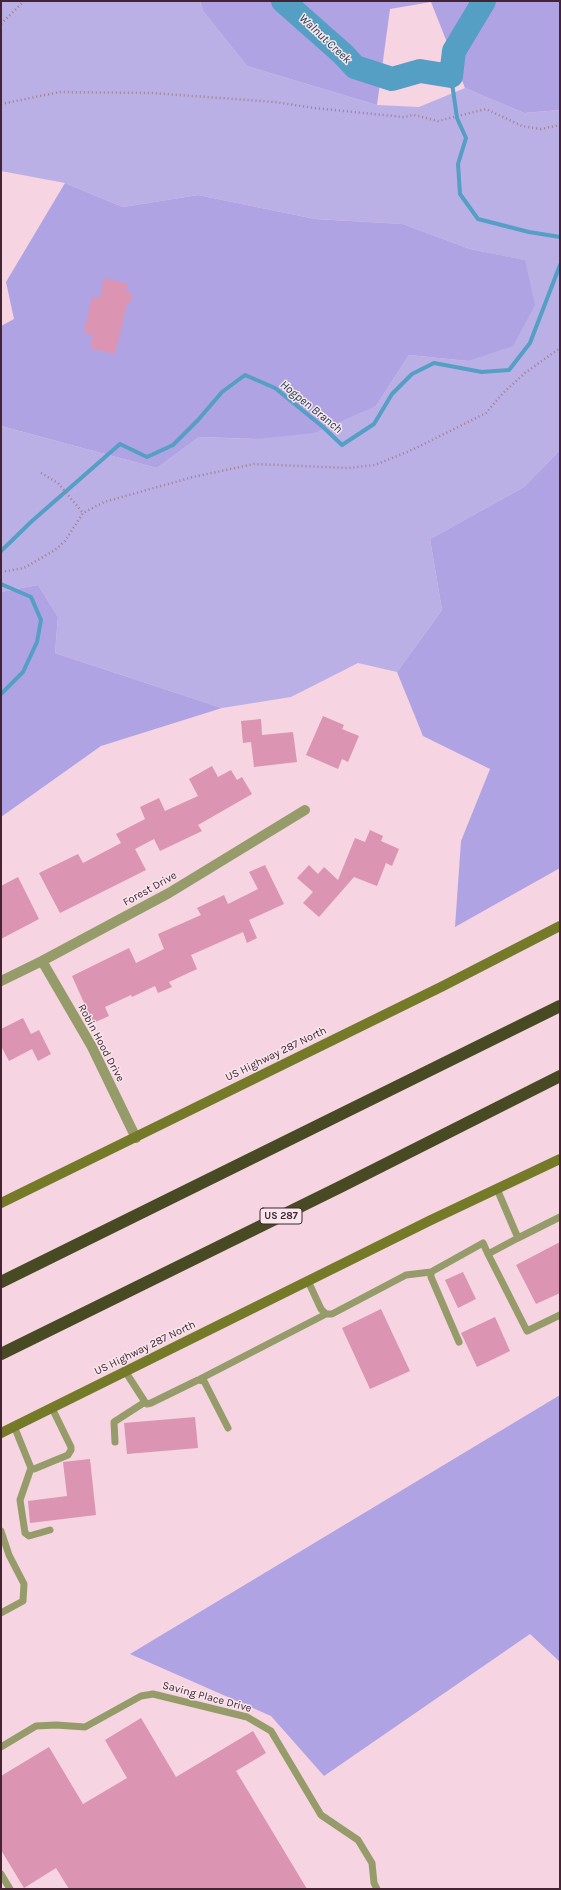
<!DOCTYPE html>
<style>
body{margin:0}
#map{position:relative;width:561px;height:1890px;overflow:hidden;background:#f6d4e1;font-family:Karla,sans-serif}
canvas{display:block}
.frame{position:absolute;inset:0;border:2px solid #442432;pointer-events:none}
</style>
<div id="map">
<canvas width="561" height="1890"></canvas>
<div class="frame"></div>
</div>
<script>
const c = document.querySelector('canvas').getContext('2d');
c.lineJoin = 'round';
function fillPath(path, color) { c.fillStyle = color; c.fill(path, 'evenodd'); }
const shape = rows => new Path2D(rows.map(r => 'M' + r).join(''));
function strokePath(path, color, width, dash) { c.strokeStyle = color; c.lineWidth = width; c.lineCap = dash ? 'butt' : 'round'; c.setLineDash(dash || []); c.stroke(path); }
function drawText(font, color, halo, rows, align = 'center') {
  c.font = font + ' Karla,sans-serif'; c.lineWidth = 3; c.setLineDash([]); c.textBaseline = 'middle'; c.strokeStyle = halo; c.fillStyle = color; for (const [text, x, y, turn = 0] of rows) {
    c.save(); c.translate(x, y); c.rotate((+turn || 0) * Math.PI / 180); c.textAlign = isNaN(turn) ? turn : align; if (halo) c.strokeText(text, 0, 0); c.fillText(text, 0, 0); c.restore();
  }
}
const green = shape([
 [1,1,200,1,203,11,247,66,377,105,419,107,465,88,524,113,560,110,560,450,524,487,430,539,442,610,397,672,358,663,291,697,222,708,55,653,58,617,38,585,1,592,1,426,157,468,199,437,257,439,376,406,409,355,468,361,524,260,470,249,403,224,315,219,198,195,123,207,65,183,1,171]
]);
const forest = shape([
 [200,1,560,1,560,110,524,113,465,88,431,2,390,9,377,105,247,66,203,11],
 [65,183,123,207,198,195,315,219,403,224,470,249,525,260,535,305,513,346,468,361,409,355,376,406,314,433,257,439,199,437,157,468,1,426,1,326,14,319,6,282],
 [560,450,560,868,455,927,461,841,490,769,423,736,397,672,442,610,430,539,524,487],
 [38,585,58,617,55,653,222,708,101,746,1,817,1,592],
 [560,1395,560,1662,530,1634,324,1776,271,1716,130,1654]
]);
const stream = shape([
 [451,76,457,118,466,138,458,164,460,194,478,219,529,232,560,237],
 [1,551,32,521,120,444,147,457,173,445,198,420,222,392,245,375,275,388,323,427,342,445,374,424,392,394,412,374,434,363,482,372,509,370,530,343,560,265],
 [1,584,31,597,41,620,37,642,23,672,1,694]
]);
const river = shape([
 [283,1,343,54,355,67,392,79,420,71,451,76,454,51,484,1]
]);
const building = shape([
 [104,278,128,284,126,291,132,293,130,304,127,304,115,354,90,348,93,335,84,333,92,297,100,298],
 [323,716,344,725,342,729,359,736,348,762,342,759,338,769,306,755],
 [261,719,262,735,293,732,297,762,254,767,251,742,243,743,241,721],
 [212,766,218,777,231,770,237,780,242,777,252,794,198,825,202,831,160,851,154,839,135,849,146,870,60,913,39,873,78,854,83,863,121,843,116,834,145,819,140,807,159,798,165,811,198,796,189,779],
 [370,830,383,836,381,841,399,849,392,866,386,863,377,886,354,877,319,917,303,903,313,892,297,878,309,865,318,874,324,867,338,880,355,838,365,842],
 [265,865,284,904,249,920,257,938,247,943,243,932,191,955,197,969,169,982,172,987,158,993,155,986,132,997,131,995,105,1007,109,1016,93,1023,72,976,129,948,136,963,164,949,158,934,201,915,197,908,224,895,228,904,258,889,249,872],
 [18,877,39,919,1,939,1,886],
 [23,1018,31,1034,39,1030,51,1054,38,1061,32,1049,9,1061,1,1046,1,1029],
 [560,1242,560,1293,536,1304,516,1265],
 [463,1272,476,1299,458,1308,445,1280],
 [381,1309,410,1371,370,1389,342,1328],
 [495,1317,510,1351,477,1367,461,1333],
 [195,1417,198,1448,127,1454,124,1423],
 [90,1459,96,1515,30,1523,28,1501,67,1496,63,1462],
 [141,1718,176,1777,253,1731,266,1753,236,1771,307,1889,69,1889,56,1868,24,1888,1,1850,1,1776,49,1747,83,1804,127,1778,105,1740]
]);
const path = shape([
 [1,24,24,1],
 [1,104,60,92,152,93,275,102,314,108,403,117,414,115,438,121,486,109,522,126,541,129,560,125],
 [41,473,58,483,83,513],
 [1,572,24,568,55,550,65,541,83,513,104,502,193,477,254,464,348,468,375,465,414,449,486,413,503,393,525,373,560,348]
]);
const lane = shape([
 [497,1189,518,1238,488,1254,527,1331,560,1315],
 [518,1238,560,1217],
 [308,1281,321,1309,326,1314,332,1314,406,1275,431,1272],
 [459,1342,431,1277,431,1272,483,1243,488,1254],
 [125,1371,145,1402,147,1404,151,1403,198,1380,204,1381,228,1428],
 [200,1379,326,1314],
 [14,1426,31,1468,34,1469,68,1455,71,1450,71,1447,52,1408],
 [115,1442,114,1422,145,1402],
 [31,1468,20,1500,25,1533,29,1536,50,1530],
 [1,1531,9,1555,24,1584,23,1601,1,1613],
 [1,1747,36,1726,56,1725,85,1727,141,1696,153,1694,247,1717,271,1731,321,1815,358,1840,372,1863,374,1883,377,1889],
 [1,1874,10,1889]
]);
const street = shape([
 [42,961,92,1047,136,1138],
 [1,981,42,961,169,893,305,810]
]);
const secondary = shape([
 [1,1203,443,986,560,926],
 [1,1433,431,1220,560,1159]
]);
const highway = shape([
 [1,1282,560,1006],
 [1,1354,342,1186,560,1076]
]);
const shields = [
 [281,1216,42]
];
const shieldNames = [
 ["US 287",281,1216]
];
const streetNames = [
 ["Forest Drive",150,889,-29],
 ["Robin Hood Drive",101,1043,62],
 ["US Highway 287 North",276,1054,-26],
 ["US Highway 287 North",145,1348,-26],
 ["Saving Place Drive",207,1697,15]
];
const waterNames = [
 ["Walnut Creek",325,39,43],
 ["Hogpen Branch",311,407,39]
];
fillPath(green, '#bab0e6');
fillPath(forest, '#b0a3e4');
strokePath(stream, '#559ec4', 4);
strokePath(river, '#559ec4', 24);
fillPath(building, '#db94b1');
strokePath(path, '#a07f8c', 2.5, [1, 3]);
strokePath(lane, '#969b6a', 7);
strokePath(street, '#969b6a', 10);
strokePath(secondary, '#757a29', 10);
strokePath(highway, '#474a22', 12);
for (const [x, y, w] of shields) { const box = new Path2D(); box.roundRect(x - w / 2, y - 8, w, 16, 3); c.fillStyle = '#f7e6ec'; c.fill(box); strokePath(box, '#442432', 1); }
drawText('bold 10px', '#442432', null, shieldNames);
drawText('11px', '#442432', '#f7e6ec', streetNames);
drawText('italic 12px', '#163748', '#f7e6ec', waterNames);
</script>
